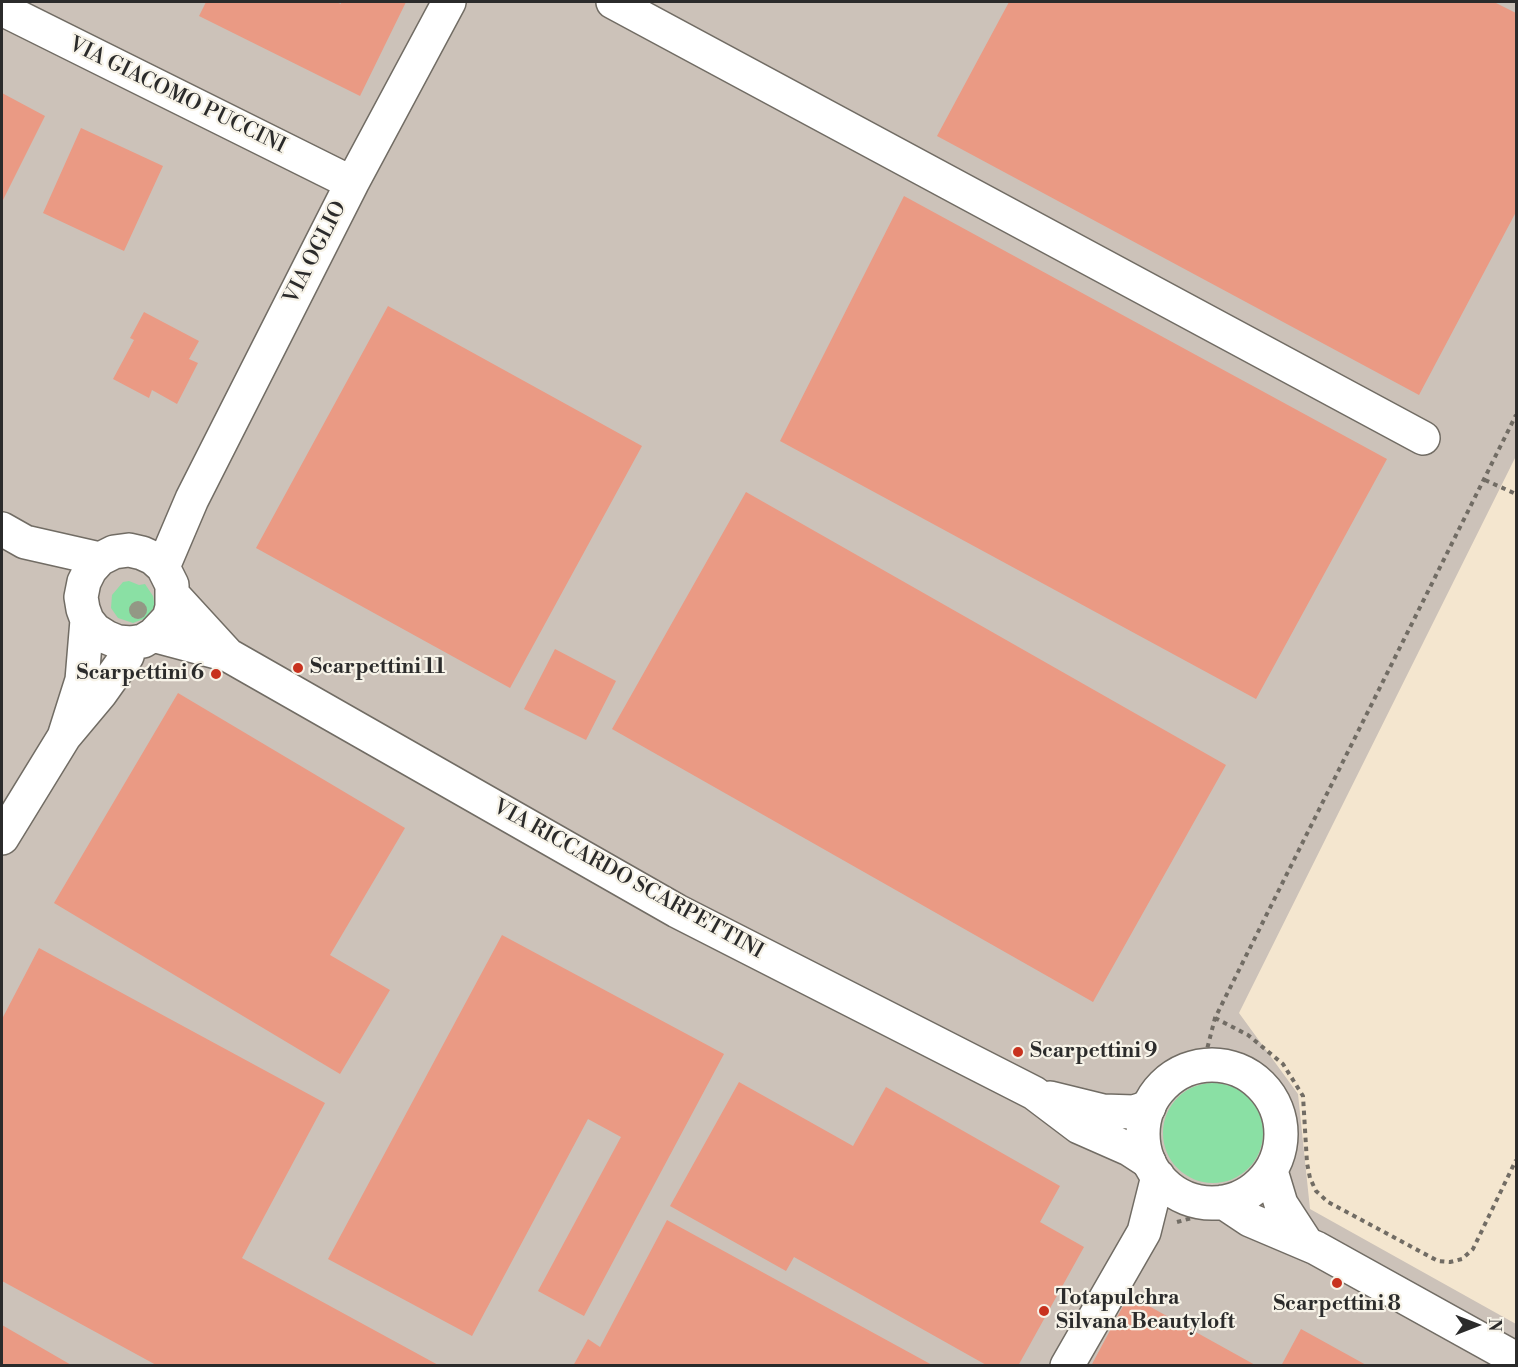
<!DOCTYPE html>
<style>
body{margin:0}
#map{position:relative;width:1518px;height:1367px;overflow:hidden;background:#f4e6cf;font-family:"Libre Bodoni",serif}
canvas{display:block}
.frame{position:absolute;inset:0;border:3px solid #2b2b2b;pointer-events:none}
.north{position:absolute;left:1446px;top:1295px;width:60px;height:60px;-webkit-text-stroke:4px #f7f3e8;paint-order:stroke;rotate:90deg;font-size:16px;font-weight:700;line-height:24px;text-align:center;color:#2b2b2b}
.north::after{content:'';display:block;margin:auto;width:21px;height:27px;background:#2b2b2b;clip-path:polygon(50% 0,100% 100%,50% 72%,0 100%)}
</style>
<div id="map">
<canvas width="1518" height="1367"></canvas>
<div class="frame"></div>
<div class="north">N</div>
</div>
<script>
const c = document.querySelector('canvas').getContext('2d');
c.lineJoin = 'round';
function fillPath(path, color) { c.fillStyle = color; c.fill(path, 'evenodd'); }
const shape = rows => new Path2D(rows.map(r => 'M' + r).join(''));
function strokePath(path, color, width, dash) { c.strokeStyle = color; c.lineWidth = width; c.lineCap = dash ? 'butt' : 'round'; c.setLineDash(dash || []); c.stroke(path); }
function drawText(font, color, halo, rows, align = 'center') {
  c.font = font + ' "Libre Bodoni",serif'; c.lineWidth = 4.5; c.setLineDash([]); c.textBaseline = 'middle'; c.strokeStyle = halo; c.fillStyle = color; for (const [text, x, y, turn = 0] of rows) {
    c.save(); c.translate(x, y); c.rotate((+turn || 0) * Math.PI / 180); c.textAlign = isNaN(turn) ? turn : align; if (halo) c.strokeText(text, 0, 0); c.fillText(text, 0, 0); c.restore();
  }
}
const industrial = shape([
 [2,2,1516,2,1516,456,1239,1013,1298,1094,1310,1209,1516,1324,1516,1365,2,1366]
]);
const green = shape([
 [129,581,139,585,145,584,153,596,154,602,154,607,146,618,133,623,118,618,111,608,112,595,123,582],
 '1163 1133a50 50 0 1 1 100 0a50 50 0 1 1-100 0Z'
]);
const building = shape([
 [206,2,336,2,341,4,341,2,406,2,360,96,199,16],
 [1009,2,1494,2,1516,13,1516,212,1419,395,937,136],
 [2,93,45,116,2,202],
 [81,128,163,166,124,251,43,213],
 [904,196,1387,459,1256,699,780,441],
 [388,306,642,446,510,688,256,548],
 [144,312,199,341,189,359,198,363,177,404,152,390,149,398,113,379,134,340,130,338],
 [746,492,1226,765,1093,1002,612,729],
 [555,649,616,681,586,740,524,709],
 [178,693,405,828,330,955,390,990,340,1074,54,903],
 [502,935,724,1054,584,1316,538,1291,621,1137,588,1119,472,1336,328,1259],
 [39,948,325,1103,242,1258,440,1366,158,1366,2,1281,2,1019],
 [739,1082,853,1146,886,1087,1060,1186,1040,1222,1084,1247,1018,1366,988,1366,794,1257,786,1271,670,1206],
 [667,1220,934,1366,573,1366,588,1339,600,1347],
 [1129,1295,1257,1366,1091,1366],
 [2,1325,73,1366,2,1366],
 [1301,1329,1368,1366,1281,1366]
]);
const path = shape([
 [1485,480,1516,494],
 [1215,1018,1248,1035,1283,1064,1303,1096,1307,1163,1310,1178,1316,1191,1328,1202,1438,1261,1450,1262,1462,1259,1473,1249,1516,1160],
 [1203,1065,1215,1018,1516,415],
 [1177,1222,1199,1216]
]);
const minor = shape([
 [613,2,1423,438],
 [2,9,352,183],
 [2,529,25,542,100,559],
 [163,567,192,499,352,183,449,2],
 [173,595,228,655],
 [153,635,228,655,677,911,1034,1093,1079,1127,1129,1149,1149,1162],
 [64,737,82,680,87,620,83,609,81,597,84,582,90,570,100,559,114,552,129,550,142,553,153,558,163,567,172,585,172,607,169,618,153,635,143,641,131,643,118,642,106,637,95,630,87,620],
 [2,838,64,737,100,694,127,656,131,643],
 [1050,1098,1103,1111,1134,1112,1149,1107]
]);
const tertiary = shape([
 '1143 1134a69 69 0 1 1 138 0a69 69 0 1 1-138 0Z',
 [1271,1171,1281,1204,1307,1244],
 [1223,1202,1250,1220,1316,1248,1516,1359],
 [1067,1366,1144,1232,1158,1176]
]);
const trees = [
 [138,610]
];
const markers = [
 [298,668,6,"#c8321e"],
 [216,674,6,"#c8321e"],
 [1018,1052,6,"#c8321e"],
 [1337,1283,6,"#c8321e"],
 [1044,1311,6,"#c8321e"]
];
const streetNames = [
 ["VIA GIACOMO PUCCINI",177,96,26],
 ["VIA OGLIO",316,253,-63],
 ["VIA RICCARDO SCARPETTINI",628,880,29]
];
const poiNames = [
 ["Scarpettini 11",310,668],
 ["Scarpettini 6",204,674,"right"],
 ["Scarpettini 9",1030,1052],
 ["Totapulchra",1056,1299],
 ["Silvana Beautyloft",1056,1323],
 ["Scarpettini 8",1337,1305,"center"]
];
fillPath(industrial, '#ccc2b9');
fillPath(green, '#8ae0a4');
fillPath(building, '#ea9a84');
strokePath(minor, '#716c64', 36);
strokePath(tertiary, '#716c64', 36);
strokePath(path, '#716c64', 4, [4.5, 4.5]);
strokePath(minor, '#fff', 33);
strokePath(tertiary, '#fff', 33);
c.fillStyle = '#939885';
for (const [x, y] of trees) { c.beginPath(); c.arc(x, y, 9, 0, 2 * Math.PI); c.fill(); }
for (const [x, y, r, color] of markers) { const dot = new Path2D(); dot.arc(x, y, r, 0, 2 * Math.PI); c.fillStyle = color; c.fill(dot); strokePath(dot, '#f7f3e8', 2); }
drawText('21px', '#2b2b2b', '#f7f3e8', streetNames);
drawText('bold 21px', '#2b2b2b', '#f7f3e8', poiNames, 'left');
</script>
